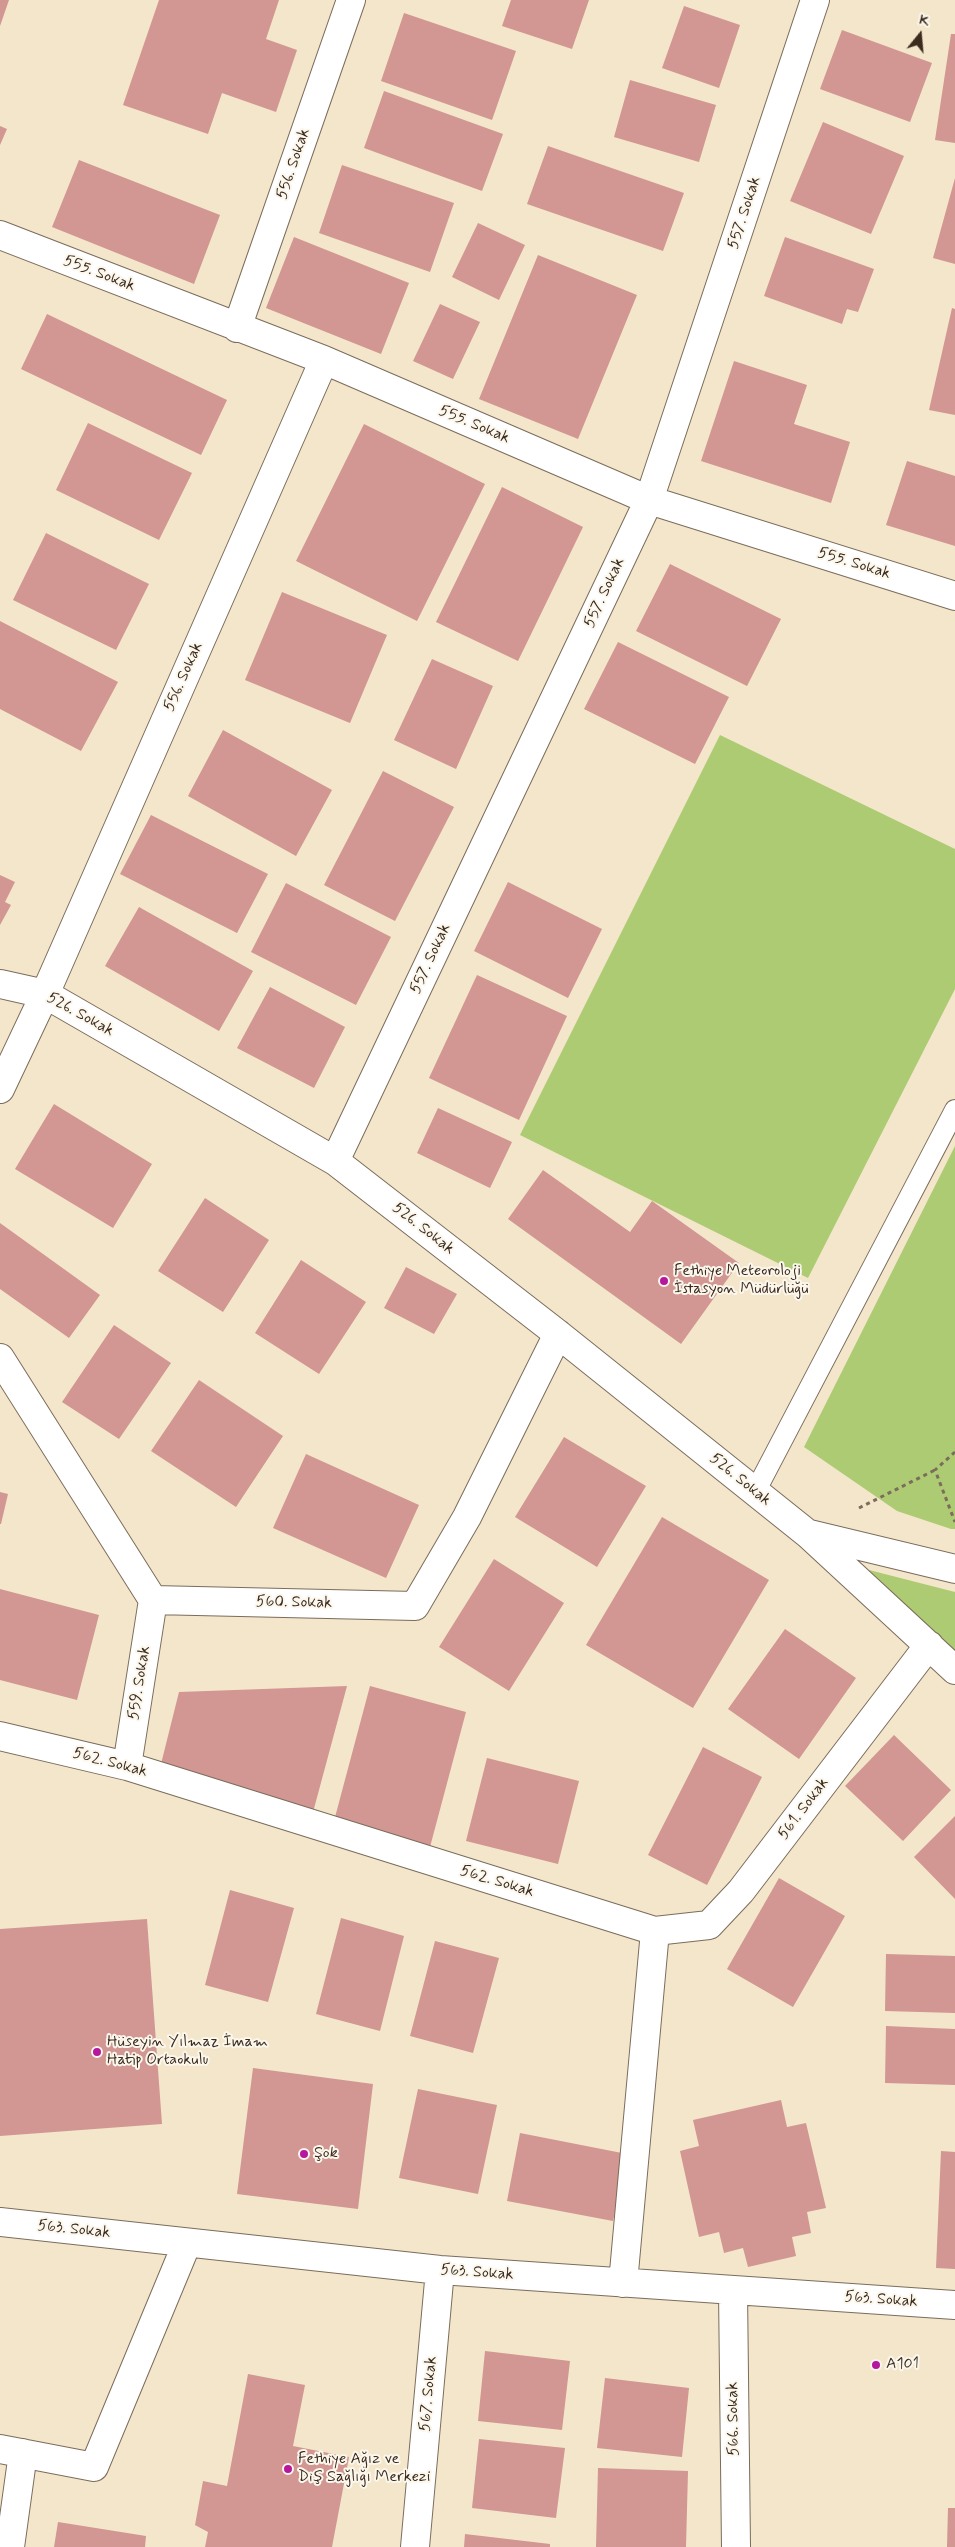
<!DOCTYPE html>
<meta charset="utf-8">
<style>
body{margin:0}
#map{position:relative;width:955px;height:2547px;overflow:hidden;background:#f3e6cb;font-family:Mynerve,sans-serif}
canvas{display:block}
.north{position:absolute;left:895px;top:10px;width:50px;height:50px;-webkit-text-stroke:4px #fbf7ec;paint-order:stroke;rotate:17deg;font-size:14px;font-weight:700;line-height:20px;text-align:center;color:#3b2a1e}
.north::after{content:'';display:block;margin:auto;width:18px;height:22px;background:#3b2a1e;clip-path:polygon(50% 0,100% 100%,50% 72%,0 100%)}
</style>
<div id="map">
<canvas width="955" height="2547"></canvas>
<div class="north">K</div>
</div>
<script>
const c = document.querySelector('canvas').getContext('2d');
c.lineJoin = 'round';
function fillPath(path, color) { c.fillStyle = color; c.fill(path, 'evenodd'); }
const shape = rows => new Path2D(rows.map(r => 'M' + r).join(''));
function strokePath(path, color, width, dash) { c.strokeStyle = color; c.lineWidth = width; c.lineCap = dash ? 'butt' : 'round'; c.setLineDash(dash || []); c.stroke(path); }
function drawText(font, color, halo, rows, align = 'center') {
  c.font = font + ' Mynerve,sans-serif'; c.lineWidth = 4; c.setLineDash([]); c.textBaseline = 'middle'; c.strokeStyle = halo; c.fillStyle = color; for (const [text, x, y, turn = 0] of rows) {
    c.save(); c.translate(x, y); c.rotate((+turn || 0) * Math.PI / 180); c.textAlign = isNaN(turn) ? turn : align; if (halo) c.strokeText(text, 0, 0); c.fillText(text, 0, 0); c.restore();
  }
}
const green = shape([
 [720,735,955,849,955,989,808,1278,520,1135],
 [955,1146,955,1529,951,1529,897,1511,804,1447],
 [869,1570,955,1592,955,1652]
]);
const building = shape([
 [0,0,9,0,0,26],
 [159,0,279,0,266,39,297,50,276,112,222,93,208,134,123,105],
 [511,0,589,0,572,49,502,26],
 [684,6,740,25,719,88,662,68],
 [404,13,516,51,492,120,381,81],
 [842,30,932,63,910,122,820,89],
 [951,34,955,34,955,143,935,140],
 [630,80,716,105,699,162,614,137],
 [384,91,503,134,482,191,364,148],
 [823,122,904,156,871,234,790,201],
 [0,126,7,129,0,145],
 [548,146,684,193,663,251,527,204],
 [79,160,220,215,194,284,52,227],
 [342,165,454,203,430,272,319,233],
 [955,178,955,264,933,258],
 [478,223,525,245,499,300,452,277],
 [294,237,409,283,381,354,266,308],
 [785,237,874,269,858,312,847,309,842,324,764,296],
 [538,255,637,295,578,439,479,399],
 [440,304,480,322,453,379,413,361],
 [952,308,955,309,955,415,929,410],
 [47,314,227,400,201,455,21,369],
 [734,361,807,385,794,424,850,442,831,503,701,461],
 [88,423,192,473,159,540,56,490],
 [364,424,485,484,417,621,296,561],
 [907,461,955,476,955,546,886,525],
 [502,487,583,527,518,661,436,622],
 [46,533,149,584,116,650,13,600],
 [670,564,781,619,747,686,636,631],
 [282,592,387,635,350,723,245,680],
 [0,621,118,682,81,751,0,709],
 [618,642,729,697,695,764,584,709],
 [432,659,493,686,456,769,394,740],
 [223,730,332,790,296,856,188,796],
 [383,771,454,807,395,921,324,885],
 [151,815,268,874,237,933,120,874],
 [0,875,15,882,5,902,11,905,0,925],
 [508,882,602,929,568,998,474,951],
 [286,883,391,937,356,1005,251,952],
 [139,907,253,971,219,1031,105,966],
 [477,975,567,1016,519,1120,429,1078],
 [270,987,345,1027,314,1088,237,1048],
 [54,1104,152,1164,113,1228,15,1169],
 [438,1108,512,1142,490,1188,417,1153],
 [543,1170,630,1232,652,1201,739,1263,681,1344,508,1219],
 [205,1198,269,1240,223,1312,158,1271],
 [0,1223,100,1295,69,1338,0,1289],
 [301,1260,366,1302,319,1374,255,1333],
 [406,1267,457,1294,434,1334,384,1308],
 [114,1325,171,1363,119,1439,62,1402],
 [199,1380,283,1436,236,1507,151,1451],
 [564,1437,646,1486,597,1567,515,1517],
 [306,1454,419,1505,386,1578,273,1528],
 [0,1492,8,1494,1,1524,0,1524],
 [662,1517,769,1580,693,1708,586,1645],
 [494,1559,564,1603,509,1691,439,1647],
 [0,1589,99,1615,77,1700,0,1680],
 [785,1629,856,1678,799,1759,728,1709],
 [347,1686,312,1816,161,1764,179,1692],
 [370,1686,466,1712,430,1847,334,1821],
 [894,1735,951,1790,903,1841,845,1786],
 [703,1747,762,1777,707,1885,648,1855],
 [487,1758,579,1781,558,1864,466,1841],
 [955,1816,955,1899,914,1857],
 [779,1878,845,1916,793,2007,727,1969],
 [230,1890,294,1908,268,2002,205,1985],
 [341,1918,404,1936,380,2031,316,2014],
 [147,1919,162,2124,0,2136,0,1929],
 [435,1941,499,1958,473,2053,410,2036],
 [886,1954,955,1956,955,2013,885,2011],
 [886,2026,955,2029,955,2085,885,2083],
 [253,2068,373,2084,358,2209,237,2194],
 [418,2089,497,2105,478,2194,399,2178],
 [781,2100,787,2127,806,2123,826,2208,807,2212,811,2233,792,2237,796,2256,748,2267,743,2248,724,2253,719,2232,699,2237,680,2151,699,2146,693,2120],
 [520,2133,627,2154,613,2221,507,2201],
 [941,2151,955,2152,955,2269,936,2268],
 [485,2351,570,2361,562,2430,478,2421],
 [248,2374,305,2385,293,2446,349,2457,332,2547,205,2547,208,2532,195,2525,203,2481,227,2486],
 [605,2378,689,2388,682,2457,597,2448],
 [479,2439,565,2448,556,2518,472,2508],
 [598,2468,688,2471,686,2547,596,2547],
 [948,2508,955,2508,955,2547,947,2547],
 [58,2522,146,2536,145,2547,54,2547],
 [465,2534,550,2544,550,2547,464,2547]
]);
const path = shape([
 [955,1452,935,1470,955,1522],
 [859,1508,935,1470]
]);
const service = shape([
 [755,1492,955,1110]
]);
const minor = shape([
 [0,235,324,360,649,500,955,596],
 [237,328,351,0],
 [0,984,45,994,335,1161,558,1334,808,1534,955,1670],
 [0,1089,45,994,324,360],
 [335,1161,649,500,815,0],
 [0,1358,153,1600,415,1606,467,1517,558,1334],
 [810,1534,955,1569],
 [0,1736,127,1766,655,1931,709,1925,741,1891,929,1645],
 [127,1766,153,1600],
 [0,2222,440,2270,955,2305],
 [623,2283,655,1931],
 [733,2291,736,2547],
 [0,2449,94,2467,187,2243],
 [10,2547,23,2453],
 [415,2547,440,2270]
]);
const markers = [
 [664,1281,5,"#b5179e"],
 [97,2052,5,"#b5179e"],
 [304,2154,5,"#b5179e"],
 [876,2365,5,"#b5179e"],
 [288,2469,5,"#b5179e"]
];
const streetNames = [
 ["556. Sokak",294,164,-71],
 ["557. Sokak",745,213,-72],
 ["555. Sokak",99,274,21],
 ["555. Sokak",474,425,23],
 ["555. Sokak",854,564,17],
 ["557. Sokak",605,593,-65],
 ["556. Sokak",184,677,-66],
 ["557. Sokak",431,959,-65],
 ["526. Sokak",80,1015,29],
 ["526. Sokak",423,1229,38],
 ["526. Sokak",740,1480,39],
 ["560. Sokak",294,1603,1],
 ["559. Sokak",140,1683,-81],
 ["562. Sokak",110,1763,15],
 ["561. Sokak",804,1809,-53],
 ["562. Sokak",497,1882,17],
 ["563. Sokak",74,2230,6],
 ["563. Sokak",477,2273,4],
 ["563. Sokak",881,2300,4],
 ["567. Sokak",429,2394,-85],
 ["566. Sokak",734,2419,-91]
];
const poiNames = [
 ["Fethiye Meteoroloji",674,1272],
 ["İstasyon Müdürlüğü",674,1290],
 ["Hüseyin Yılmaz İmam",107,2043],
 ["Hatip Ortaokulu",107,2061],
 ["Şok",314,2154],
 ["A101",886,2365],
 ["Fethiye Ağız ve",298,2460],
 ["Diş Sağlığı Merkezi",298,2478]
];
fillPath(green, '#adcb72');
fillPath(building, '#d29693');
strokePath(service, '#7b6c5b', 22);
strokePath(minor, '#7b6c5b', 30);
strokePath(path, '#7b6c5b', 3, [4, 4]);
strokePath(service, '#fff', 20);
strokePath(minor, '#fff', 28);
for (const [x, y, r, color] of markers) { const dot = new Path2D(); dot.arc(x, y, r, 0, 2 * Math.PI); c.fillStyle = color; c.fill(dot); strokePath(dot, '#fbf7ec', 2); }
drawText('16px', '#3b2a1e', '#fbf7ec', streetNames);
drawText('16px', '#3b2a1e', '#fbf7ec', poiNames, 'left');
</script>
